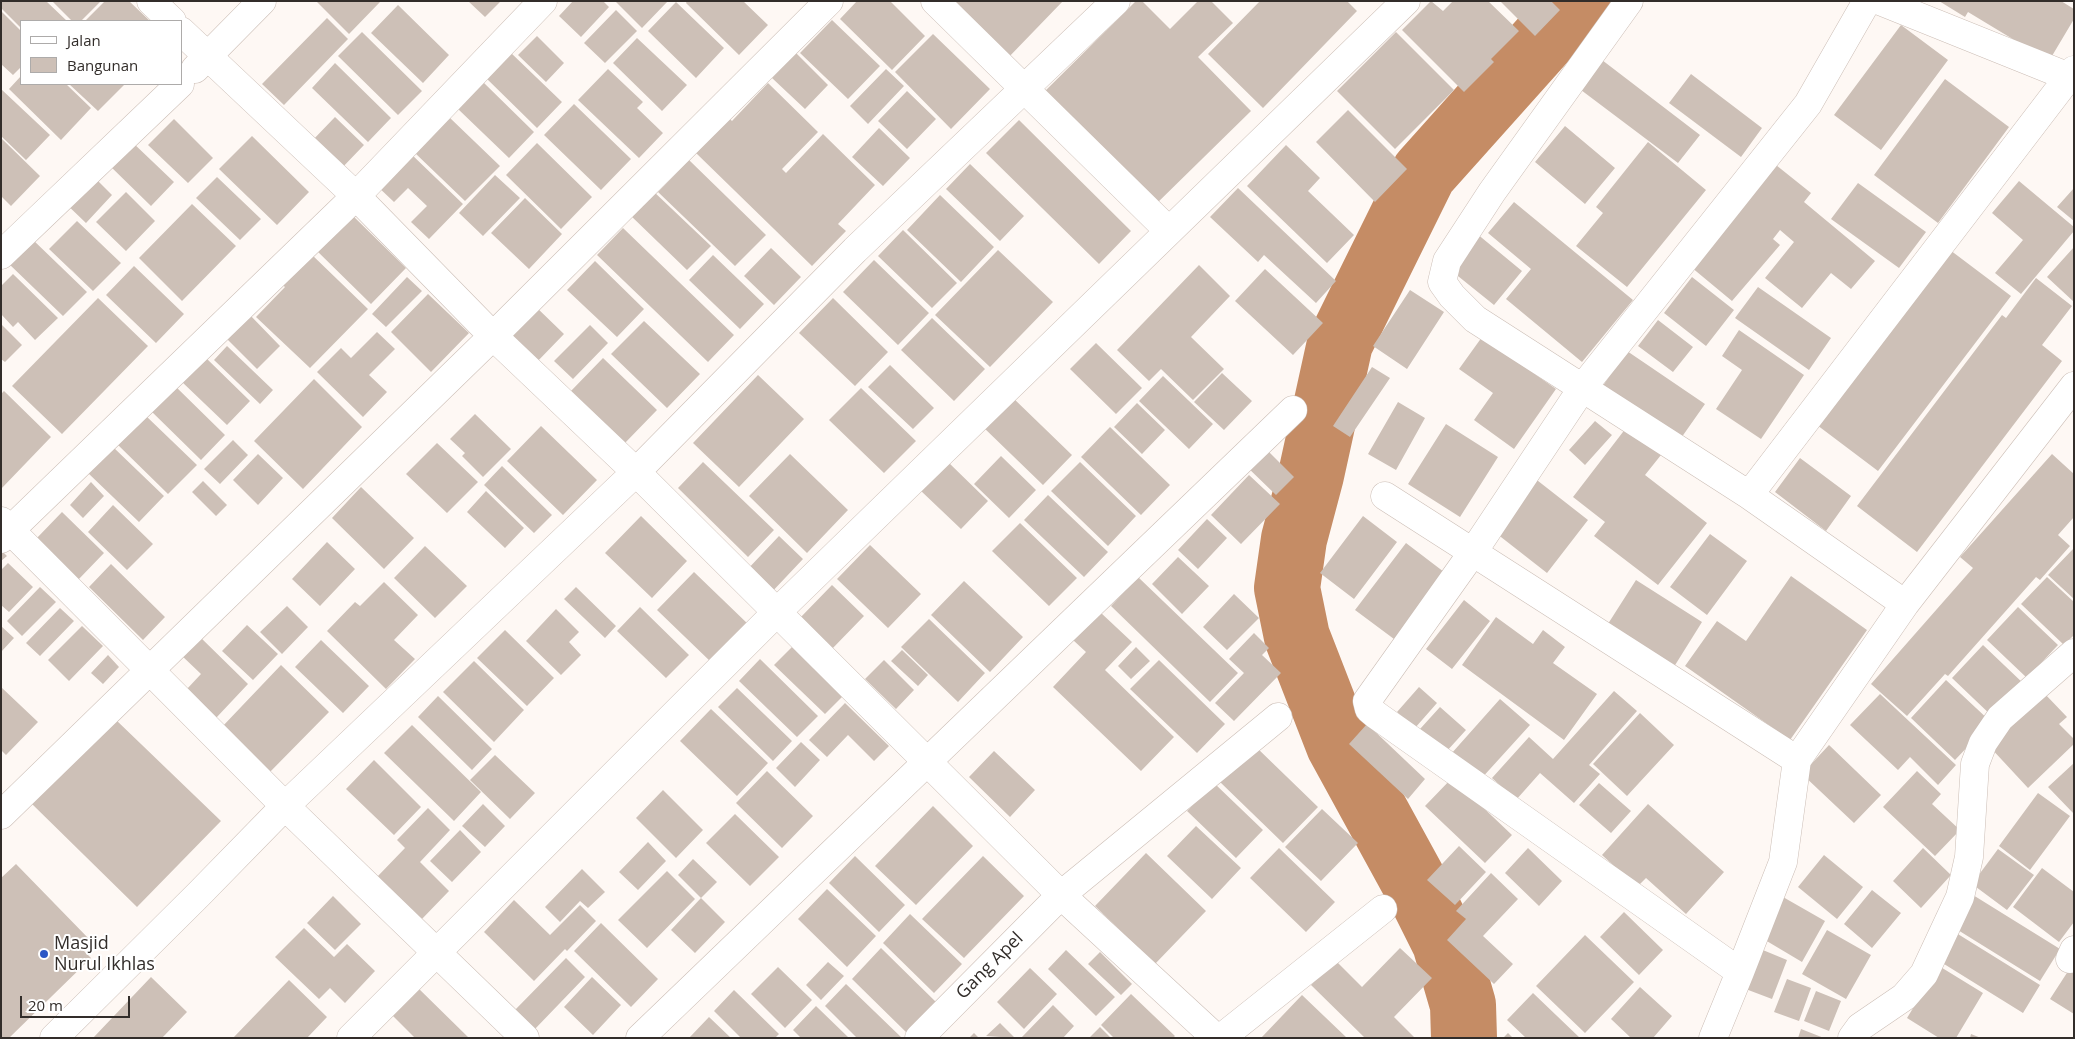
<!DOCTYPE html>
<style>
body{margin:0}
#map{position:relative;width:2075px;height:1039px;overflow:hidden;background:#fef8f4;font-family:"Open Sans",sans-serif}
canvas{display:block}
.frame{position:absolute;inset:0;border:2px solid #322d2a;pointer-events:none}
.legend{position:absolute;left:20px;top:20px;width:162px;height:65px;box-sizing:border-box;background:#fff;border:1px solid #adabaa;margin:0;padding:6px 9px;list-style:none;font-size:15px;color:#322d2a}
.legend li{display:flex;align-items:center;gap:10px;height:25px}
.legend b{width:25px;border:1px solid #adabaa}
.scale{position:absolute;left:20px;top:996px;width:110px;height:22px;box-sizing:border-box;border:2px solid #322d2a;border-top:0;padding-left:6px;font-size:15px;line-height:18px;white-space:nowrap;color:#322d2a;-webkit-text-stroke:4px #fff;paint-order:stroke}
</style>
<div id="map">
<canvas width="2075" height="1039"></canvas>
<div class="frame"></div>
<ul class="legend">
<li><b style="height:6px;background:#fff"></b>Jalan</li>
<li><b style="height:14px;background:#cdc0b7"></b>Bangunan</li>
</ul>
<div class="scale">20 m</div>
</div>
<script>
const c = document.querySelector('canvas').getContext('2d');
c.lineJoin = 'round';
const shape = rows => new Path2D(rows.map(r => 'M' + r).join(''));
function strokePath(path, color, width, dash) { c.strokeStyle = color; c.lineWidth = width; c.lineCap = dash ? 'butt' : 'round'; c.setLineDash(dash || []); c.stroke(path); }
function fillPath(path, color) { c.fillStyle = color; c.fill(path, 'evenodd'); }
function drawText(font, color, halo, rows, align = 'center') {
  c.font = font + ' "Open Sans",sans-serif'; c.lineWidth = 4; c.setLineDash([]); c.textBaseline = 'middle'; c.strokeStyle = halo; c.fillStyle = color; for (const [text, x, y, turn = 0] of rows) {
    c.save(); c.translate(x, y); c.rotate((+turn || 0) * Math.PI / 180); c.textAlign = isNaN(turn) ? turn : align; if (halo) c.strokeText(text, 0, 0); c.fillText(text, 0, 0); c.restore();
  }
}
const river = shape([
 [1464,1038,1463,1005,1445,943,1419,891,1339,745,1297,637,1287,588,1294,539,1311,475,1340,343,1424,173,1578,1]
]);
const building = shape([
 [1,1,46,1,67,21,21,21,21,28,1,8],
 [52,1,101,1,81,21,72,21],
 [105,1,129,1,150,21,85,21],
 [316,1,381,1,349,34],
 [468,1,501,1,485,17],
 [573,1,603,1,609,7,581,37,559,16],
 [615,1,668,1,642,28],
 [687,1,743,1,768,25,739,55,686,3],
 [857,1,890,1,925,36,892,70,840,19],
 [945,1,1063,1,1006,60],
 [1136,1,1142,1,1170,29,1198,1,1211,1,1233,23,1198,57,1251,111,1151,209,1040,96],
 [1260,1,1347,1,1357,11,1263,108,1208,54],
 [1431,1,1443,11,1453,1,1488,1,1519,31,1491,59,1494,62,1464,92,1402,30],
 [1500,1,1551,1,1560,10,1535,36],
 [1939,1,2061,1,2074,9,2074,19,2049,61,1968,12,1965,17],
 [676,2,724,48,696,78,648,31],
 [398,5,449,55,423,83,371,33],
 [616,10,637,31,605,63,584,43],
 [1,11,21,31,21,67,13,75,1,64],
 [327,18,348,39,284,105,262,84],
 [832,20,880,66,848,99,800,53],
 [1901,25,1948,60,1881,150,1834,115],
 [362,32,422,91,398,115,338,56],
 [1396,32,1454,90,1395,149,1337,91],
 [933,34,990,89,951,129,895,72],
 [537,36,564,63,546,82,518,55],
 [637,38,687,85,662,111,613,63],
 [510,52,562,102,537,128,485,77],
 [796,53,828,85,805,109,772,78],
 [1602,60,1700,135,1678,163,1581,90],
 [335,63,391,118,368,142,312,88],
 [608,69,643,102,637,108,663,133,639,158,578,100],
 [886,69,904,86,868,124,850,106],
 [1691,74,1762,128,1741,157,1669,103],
 [21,76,21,84,66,84,91,108,61,140,9,89],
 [1945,79,2009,127,1938,223,1874,175],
 [483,82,534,132,509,158,458,109],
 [768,83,818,132,782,169,786,173,823,134,875,185,838,224,846,231,812,266,696,153,729,118,732,121],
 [69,84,125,84,98,111],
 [1,89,50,135,26,160,1,136],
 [907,91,936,119,907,149,878,121],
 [574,104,631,159,601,190,544,135],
 [1348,110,1407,169,1375,202,1316,142],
 [335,117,364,145,339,171,310,143],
 [449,117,500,166,465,201,415,153],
 [174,119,213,158,188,183,148,145],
 [1019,120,1131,231,1099,264,986,153],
 [1565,126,1615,168,1585,204,1535,162],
 [879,128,910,158,883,186,852,157],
 [252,136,309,192,277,225,219,169],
 [1,138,40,176,11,206,1,196],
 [131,141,174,182,151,206,108,164],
 [1648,142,1706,190,1627,287,1576,246,1603,213,1596,207],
 [537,143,592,197,561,229,506,175],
 [1286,145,1320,178,1308,191,1354,235,1327,263,1247,186],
 [409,152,463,204,429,239,411,222,427,206,408,188,394,202,376,185],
 [689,160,766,235,735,266,658,192],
 [970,164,1024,216,1000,241,946,189],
 [1776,165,1811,193,1804,202,1875,261,1851,289,1831,273,1802,308,1765,278,1794,242,1780,230,1773,239,1780,245,1732,301,1691,267],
 [89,172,112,195,86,223,62,200],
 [495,175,520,198,483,236,459,213],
 [217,177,261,219,240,240,196,198],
 [2019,181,2074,227,2074,231,2021,294,1995,273,2023,240,1992,213],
 [1858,183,1926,232,1899,268,1831,219],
 [1238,188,1336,281,1316,303,1264,255,1258,262,1210,217],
 [2074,188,2074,221,2057,207],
 [652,190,711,246,687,270,629,214],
 [126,192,155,221,126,251,96,222],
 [940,195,994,247,961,282,907,230],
 [525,198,562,234,529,269,491,233],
 [1514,202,1633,300,1582,362,1506,299,1531,269,1488,233],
 [192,204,236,246,182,301,139,258],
 [349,212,406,268,371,304,314,248],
 [77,221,121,263,93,291,49,249],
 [623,228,734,335,708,362,597,255],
 [903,230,957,283,932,308,878,256],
 [1476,233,1522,271,1494,305,1448,268],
 [31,238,87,292,63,316,8,263],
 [2074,247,2074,302,2047,277],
 [771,248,801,277,774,305,744,276],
 [998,250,1053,302,990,367,935,315],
 [1950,250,2011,296,1878,471,1817,425],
 [309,252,368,309,310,368,256,317,285,287,280,283],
 [713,255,764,304,740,329,689,280],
 [874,260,929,313,898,345,843,292],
 [595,261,644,309,617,337,567,290],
 [1199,265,1230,296,1191,337,1224,369,1193,400,1161,369,1149,381,1117,350],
 [134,266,184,314,156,343,106,295],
 [1265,269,1323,323,1293,355,1235,301],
 [13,274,58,318,35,340,18,322,13,327,1,314,1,286],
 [407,277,422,291,386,327,372,314],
 [1692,277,1734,310,1706,346,1664,313],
 [2036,278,2072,306,2042,345,2062,361,1917,552,1857,506,2002,315,2006,318],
 [1758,287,1831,338,1809,370,1735,318],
 [1410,290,1444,312,1407,369,1373,346],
 [428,294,469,333,431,372,391,332],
 [98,298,148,346,62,434,12,386],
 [833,298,888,352,855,386,799,333],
 [534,305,564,334,534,365,504,336],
 [248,313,280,346,257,369,225,337],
 [932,318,985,369,954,401,901,350],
 [1658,320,1693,347,1673,372,1638,346],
 [644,321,700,374,667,408,611,354],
 [1,324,22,345,5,362,1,359],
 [590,325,608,343,573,379,554,361],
 [1739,330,1804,375,1761,439,1716,409,1742,370,1722,356],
 [377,332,395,349,369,375,387,392,363,417,317,372,341,348,351,358],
 [1482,337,1556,389,1514,449,1474,420,1493,393,1459,369],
 [1096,343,1142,388,1116,414,1070,369],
 [227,346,273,390,260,404,214,360],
 [1627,351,1705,404,1679,441,1602,387],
 [205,357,250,401,227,425,181,381],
 [603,358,657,410,624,444,570,392],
 [890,365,934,408,913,429,868,387],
 [1372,367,1390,378,1350,437,1333,426],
 [1222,373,1252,401,1224,430,1194,402],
 [758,375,804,419,739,487,693,443],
 [1163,376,1213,424,1189,449,1139,401],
 [314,379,362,427,303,489,254,441],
 [173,384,225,435,201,460,149,409],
 [861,388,916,441,884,473,829,420],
 [4,391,51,437,1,489,1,394],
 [1011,396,1072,455,1043,485,982,426],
 [1398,402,1425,418,1396,470,1368,454],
 [1137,403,1165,430,1142,454,1114,427],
 [475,414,511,449,483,477,462,456,465,453,450,439],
 [145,415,197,465,168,494,117,444],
 [1595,421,1612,435,1585,465,1569,450],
 [1446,424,1498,457,1460,517,1408,484],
 [541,426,597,480,563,515,507,461],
 [1110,427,1170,485,1141,515,1081,457],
 [1626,428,1661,455,1645,475,1707,523,1658,585,1594,536,1605,522,1573,497],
 [233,440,248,455,220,484,204,469],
 [437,443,478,482,447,513,406,474],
 [1262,445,1294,477,1276,495,1244,464],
 [113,447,164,496,139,522,88,473],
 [258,454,283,478,258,505,233,480],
 [790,454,848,510,807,553,749,496],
 [2052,454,2074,474,2074,517,2058,535,2070,546,2040,580,2036,577,1948,676,1945,674,1907,716,1871,684,1973,568,1960,557],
 [1001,456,1036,490,1009,518,974,484],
 [1800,458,1851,496,1826,531,1775,492],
 [947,461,988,501,961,529,920,490],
 [703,462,774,530,748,557,678,488],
 [1080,462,1136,516,1108,546,1051,491],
 [502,466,552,515,534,533,484,485],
 [1249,475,1280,504,1241,544,1211,515],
 [1533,477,1588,520,1547,573,1492,530],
 [203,481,227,505,216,516,192,492],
 [91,482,104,496,83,518,70,505],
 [361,487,414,538,384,569,332,518],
 [486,491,524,528,505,548,467,512],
 [1048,495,1108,552,1084,577,1024,520],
 [113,505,153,544,127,570,88,532],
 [62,512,104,553,77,581,35,540],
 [641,516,687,561,652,598,605,553],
 [1363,516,1397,542,1354,599,1320,573],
 [1207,519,1227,538,1198,569,1178,550],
 [1020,523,1077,578,1049,606,992,551],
 [1710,534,1747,561,1707,615,1670,587],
 [779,536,803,559,769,595,745,572],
 [327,542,355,569,320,606,292,579],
 [1406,543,1444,572,1394,639,1355,610],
 [870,545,921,594,888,628,837,579],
 [425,546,467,586,435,618,394,578],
 [2074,548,2074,599,2048,575],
 [1,550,7,556,1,561],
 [1178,557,1209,586,1182,614,1152,584],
 [8,563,33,587,9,612,1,605,1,570],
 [111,564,165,617,143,640,89,587],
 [694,572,749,625,712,663,657,610],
 [1791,576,1867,630,1790,740,1685,666,1717,621,1746,641],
 [1138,577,1238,673,1210,702,1111,606],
 [2047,577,2074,602,2074,635,2064,645,2021,604],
 [1636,580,1702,622,1672,670,1606,627],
 [964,581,1023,637,990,672,931,615],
 [384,582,418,615,394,640,415,659,386,689,327,631,355,602,360,606],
 [832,585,864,616,831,650,799,619],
 [40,587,56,602,22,636,7,621],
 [576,587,616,626,605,638,564,599],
 [1234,594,1259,618,1227,650,1203,627],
 [1464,600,1490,621,1452,669,1426,649],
 [287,606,308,627,282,654,260,632],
 [640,607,689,655,666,678,617,631],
 [2018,607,2058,645,2027,678,1987,640],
 [60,608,74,621,40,656,26,643],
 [556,609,579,632,569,642,581,655,561,675,526,641],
 [1100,612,1132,642,1105,670,1174,737,1141,771,1053,687,1086,652,1073,640],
 [1496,617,1533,644,1543,630,1565,647,1553,663,1597,694,1564,740,1462,665],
 [929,619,985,673,958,702,901,647],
 [247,625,278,654,253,680,222,651],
 [1,626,14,638,1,652],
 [82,626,103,646,69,681,48,660],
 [505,630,554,678,527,706,477,658],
 [1254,633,1269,648,1262,655,1281,673,1234,721,1215,703,1244,673,1229,659],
 [198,635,248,684,216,718,186,690,201,674,180,654],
 [321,640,369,686,343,713,295,667],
 [794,645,844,695,825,714,774,665],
 [1983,645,2025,685,1994,718,1952,678],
 [1136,647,1150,661,1131,679,1118,666],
 [902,650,928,675,918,686,891,661],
 [108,655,119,667,103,684,91,673],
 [760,659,818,716,797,737,739,681],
 [884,660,914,690,896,709,865,679],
 [1159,660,1225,724,1197,753,1130,689],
 [474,661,524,710,494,742,443,692],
 [281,665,329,712,268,774,221,728],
 [1946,680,1991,722,1955,760,1911,718],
 [1,687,38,722,6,755,1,750],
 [1419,687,1437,703,1415,728,1397,712],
 [737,688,792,741,773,761,718,707],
 [1614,691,1637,711,1589,765,1600,774,1574,803,1540,773,1516,800,1492,778,1529,737,1553,759],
 [2044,693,2067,717,2059,724,2074,739,2074,744,2028,788,1989,746],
 [1880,694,1956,765,1938,785,1910,757,1898,770,1850,725],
 [438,696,492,749,472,770,418,717],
 [1500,699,1530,725,1480,780,1451,754],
 [845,703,889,746,874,761,848,735,827,757,809,740],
 [1440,707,1466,730,1446,752,1420,729],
 [711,709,768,763,737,796,680,741],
 [1640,713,1674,745,1627,796,1593,764],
 [115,719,221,821,137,907,32,804],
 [1367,724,1425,779,1408,799,1349,744],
 [412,725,481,792,454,821,384,753],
 [801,742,820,760,795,787,776,768],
 [1829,745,1881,795,1854,823,1802,774],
 [1255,746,1318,807,1283,843,1220,782],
 [994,751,1035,790,1010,817,969,777],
 [495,755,535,793,510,819,470,780],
 [374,760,421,807,394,835,346,789],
 [2074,763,2074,814,2048,787],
 [767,771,813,816,782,848,736,803],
 [1917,771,1941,794,1932,804,1960,830,1935,856,1883,807],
 [1452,778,1512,835,1485,863,1425,806],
 [1214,783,1263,830,1236,858,1187,811],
 [1599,783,1631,811,1611,833,1579,805],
 [663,790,703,830,676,858,636,818],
 [2038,793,2070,816,2030,870,1999,846],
 [483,804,505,826,485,847,462,826],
 [1648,804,1724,872,1686,914,1646,878,1637,887,1602,855],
 [933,806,973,846,916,905,875,866],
 [428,808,450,830,420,862,449,891,421,920,377,877,405,848,397,840],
 [1322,809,1358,843,1321,881,1285,847],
 [735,814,779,857,750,886,706,843],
 [1196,826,1241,868,1212,899,1167,856],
 [460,830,481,852,452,882,430,861],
 [648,842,666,861,638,890,619,872],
 [1459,846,1486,872,1455,905,1427,880],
 [1279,848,1335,902,1306,932,1250,878],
 [1528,848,1562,881,1539,906,1505,873],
 [1923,848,1951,875,1921,908,1893,881],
 [1998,849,2034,875,2007,910,1972,884],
 [1146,853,1206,911,1155,964,1095,906],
 [1824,855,1863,887,1837,919,1798,887],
 [855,856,905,905,879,932,829,883],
 [983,856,1024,896,964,958,922,919],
 [693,859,717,882,701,898,725,922,695,953,671,930,701,898,678,875],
 [16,864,91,941,83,950,91,958,9,1038,1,1038,1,878],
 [2042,868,2074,892,2074,922,2059,942,2013,907],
 [582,869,605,892,588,908,580,901,560,922,545,907],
 [667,871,695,899,647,948,618,920],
 [1491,873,1518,899,1483,936,1513,964,1494,984,1447,940,1466,919,1456,911],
 [827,889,876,936,847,967,798,919],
 [1872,890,1901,913,1872,948,1844,924],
 [1973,895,2060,949,2040,981,1953,927],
 [333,896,361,924,335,950,307,923],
 [1783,897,1825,921,1802,962,1760,937],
 [514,900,550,935,580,905,596,921,567,951,565,949,534,981,484,932],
 [1624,912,1663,950,1639,975,1600,937],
 [910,914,962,964,934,993,883,943],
 [601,923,658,979,631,1007,574,951],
 [304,928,334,957,347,944,375,971,345,1003,330,988,319,999,275,957],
 [1827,930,1871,955,1846,999,1802,974],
 [1953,931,2040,985,2023,1013,1936,959],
 [1585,935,1634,982,1585,1033,1536,986],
 [881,948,938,1004,909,1035,852,979],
 [1400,948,1432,978,1394,1017,1415,1038,1365,1038,1311,985,1335,960,1362,987],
 [1758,948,1787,960,1772,999,1743,988],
 [1066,950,1115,997,1096,1016,1048,969],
 [1100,952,1132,984,1121,995,1088,964],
 [566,958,585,977,534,1030,514,1011],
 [828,962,844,976,821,1000,806,985],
 [2074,962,2074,1014,2050,999],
 [1939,966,1983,993,1956,1038,1939,1038,1907,1018],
 [778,967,812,1000,785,1028,751,994],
 [1030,968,1057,994,1024,1029,997,1002],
 [151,977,187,1012,162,1038,93,1038],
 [592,977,621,1005,593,1035,564,1007],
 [1787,979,1811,988,1799,1021,1774,1012],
 [289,980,327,1017,307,1038,233,1038],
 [414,984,469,1038,415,1038,388,1011],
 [846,984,902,1038,857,1038,825,1006],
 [1640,987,1672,1016,1653,1038,1631,1038,1611,1019],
 [734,990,779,1034,775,1038,741,1038,714,1011],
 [1816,991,1841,1001,1829,1031,1804,1021],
 [1533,993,1580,1038,1526,1038,1507,1020],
 [1131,994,1175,1036,1173,1038,1114,1038,1101,1025],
 [1302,995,1347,1038,1261,1038],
 [1053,1005,1074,1026,1063,1038,1021,1038],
 [816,1006,849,1038,801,1038,793,1030],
 [709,1017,731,1038,689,1038],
 [1000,1023,1015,1038,986,1036],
 [1100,1027,1111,1038,1089,1038],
 [1801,1029,1824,1038,1798,1038],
 [974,1033,979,1038,969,1038],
 [1508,1033,1513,1038,1503,1038],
 [1971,1034,1981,1038,1970,1038]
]);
const minor = shape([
 [151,1,172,21],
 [935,1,1169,231],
 [1629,1,1492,192,1447,261,1442,282,1452,296,1475,319,1749,495,1905,604],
 [1880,1,2074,79],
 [181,31,356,196,493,336,636,472,1061,895,1216,1038],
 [195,69,262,1],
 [1,255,180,84],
 [1749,495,2074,70],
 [1385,496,1797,760],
 [1,521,285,806,525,1038],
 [1,539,356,196,543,1],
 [1,815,493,336,829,1],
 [2070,959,2074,950],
 [1740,972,1376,715,1369,709,1367,701,1473,552,1583,387,1808,104,1867,1],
 [54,1038,199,894,285,806,636,472,855,250,1116,1],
 [351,1038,777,612,1406,1],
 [640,1038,1293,410],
 [919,1038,1061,895,1278,717],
 [1221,1038,1383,909],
 [1713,1038,1740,972,1783,862,1797,760,1905,604,2074,386],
 [1852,1038,1860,1027,1904,997,1924,974,1960,897,1969,857,1975,764,1983,743,2000,718,2074,653]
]);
const markers = [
 [44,954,5,"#2b56c5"]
];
const poiNames = [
 ["Masjid",54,944],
 ["Nurul Ikhlas",54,965]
];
const streetNames = [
 ["Gang Apel",990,966,-45]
];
strokePath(river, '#c58c65', 66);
fillPath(building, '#cdc0b7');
strokePath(minor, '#cbbdb5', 29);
strokePath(minor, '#fff', 28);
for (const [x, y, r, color] of markers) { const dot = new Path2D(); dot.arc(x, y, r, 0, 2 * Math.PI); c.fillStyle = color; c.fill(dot); strokePath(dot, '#fff', 2); }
drawText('18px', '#322d2a', '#fff', poiNames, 'left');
drawText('18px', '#322d2a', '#fff', streetNames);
</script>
